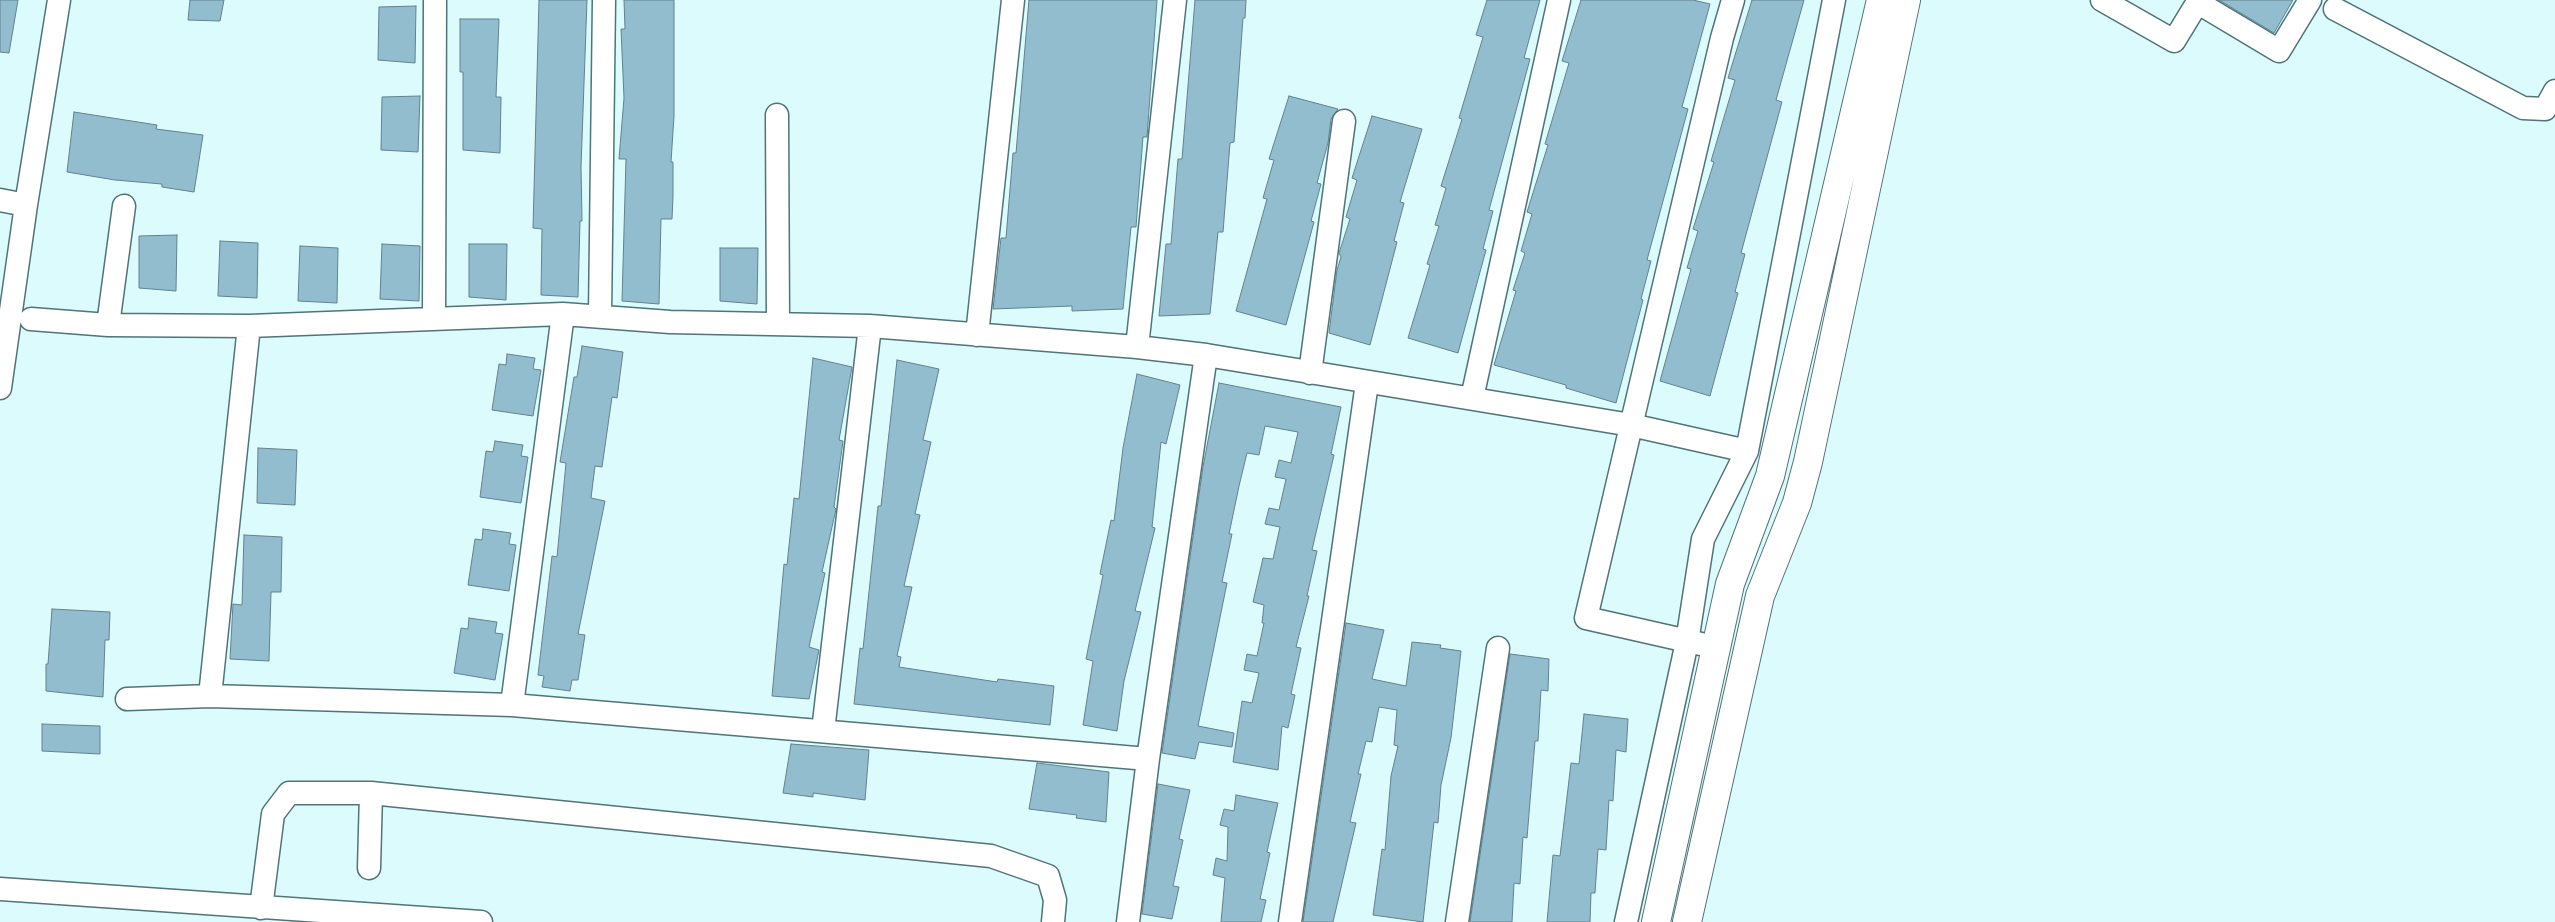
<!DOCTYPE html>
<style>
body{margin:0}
canvas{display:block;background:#dcfbfd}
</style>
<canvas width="2555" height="922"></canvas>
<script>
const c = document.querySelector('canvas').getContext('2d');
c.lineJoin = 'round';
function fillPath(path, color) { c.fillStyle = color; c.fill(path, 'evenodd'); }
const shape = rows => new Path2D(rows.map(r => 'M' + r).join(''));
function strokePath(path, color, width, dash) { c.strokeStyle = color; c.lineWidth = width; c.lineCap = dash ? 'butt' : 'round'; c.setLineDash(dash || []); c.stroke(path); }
const building = shape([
 [0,0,18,0,9,53,0,52,0,0],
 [190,0,224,0,220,21,188,20,190,0],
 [539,0,587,0,581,167,582,221,580,221,578,297,541,295,542,229,533,228,539,0],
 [624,0,674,0,674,116,671,162,673,162,673,196,672,219,661,219,659,304,622,301,626,159,619,159,624,98,621,29,625,29,624,0],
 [1029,0,1157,0,1147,137,1143,137,1136,227,1131,227,1123,309,1072,311,1072,306,993,309,1001,238,1006,238,1013,153,1016,153,1029,0],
 [1195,0,1246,0,1245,18,1243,18,1234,142,1230,143,1223,232,1218,232,1210,314,1159,316,1166,244,1171,244,1178,159,1182,159,1195,0],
 [1487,0,1540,0,1524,58,1530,59,1489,210,1493,211,1483,249,1486,250,1458,353,1408,338,1430,265,1427,264,1439,226,1435,225,1446,188,1441,186,1462,119,1459,118,1483,37,1476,35,1487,0],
 [1581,0,1693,0,1710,4,1682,107,1688,109,1647,260,1651,261,1641,299,1643,300,1616,403,1566,388,1566,385,1494,365,1516,291,1513,290,1525,253,1521,251,1532,214,1527,212,1548,145,1545,144,1569,63,1562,61,1581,0],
 [1752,0,1804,0,1776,100,1782,102,1741,253,1745,254,1735,292,1738,293,1710,396,1660,381,1691,269,1687,268,1698,231,1693,229,1714,162,1711,161,1735,80,1728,78,1752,0],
 [2219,0,2293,0,2274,33,2219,0],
 [416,6,415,63,378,60,379,7,416,6],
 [460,19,499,19,496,97,501,97,500,153,463,150,463,72,460,72,460,19],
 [420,96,418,152,381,150,382,97,420,96],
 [1289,96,1338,109,1331,119,1328,143,1317,183,1321,184,1311,221,1314,222,1286,325,1236,311,1267,199,1263,198,1274,160,1269,159,1289,96],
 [74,112,157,125,156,129,203,135,194,192,162,187,162,184,115,180,67,172,74,112],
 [1372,116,1422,129,1400,202,1404,203,1394,241,1397,242,1370,345,1329,333,1337,270,1341,257,1339,253,1350,219,1346,217,1357,180,1352,178,1372,116],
 [177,235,176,291,139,288,139,236,177,235],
 [220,241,258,243,257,298,218,296,220,241],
 [382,244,420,246,419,301,380,299,382,244],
 [469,244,507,244,506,300,469,297,469,244],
 [300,246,338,248,337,303,298,301,300,246],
 [720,248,758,248,757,304,720,301,720,248],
 [582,346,623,352,617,398,612,397,602,467,595,466,591,498,605,501,578,634,585,635,578,680,572,680,570,691,542,687,544,676,538,675,552,556,557,557,566,463,560,462,574,377,577,377,582,346],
 [507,354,535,358,533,369,541,370,533,416,492,410,499,364,506,365,507,354],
 [813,358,852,367,839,440,843,441,834,507,836,509,822,572,825,573,809,647,819,650,809,699,772,696,784,564,787,565,794,498,799,499,813,358],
 [897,360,939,369,923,440,931,442,915,514,920,515,904,586,912,587,897,656,901,657,899,667,997,682,998,679,1054,686,1050,725,854,704,860,648,863,649,878,506,881,506,897,360],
 [1137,374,1180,385,1166,444,1161,442,1152,527,1155,528,1135,611,1141,612,1124,681,1117,731,1083,725,1093,661,1086,659,1103,575,1100,574,1111,520,1114,521,1123,448,1137,374],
 [1219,383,1341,407,1331,454,1334,455,1312,550,1317,551,1307,596,1309,596,1296,647,1301,648,1291,694,1295,695,1288,728,1282,726,1278,770,1233,762,1242,701,1252,703,1259,673,1244,670,1247,654,1257,656,1264,623,1262,623,1264,605,1253,602,1263,558,1273,559,1280,527,1265,524,1269,508,1279,510,1286,479,1275,477,1279,460,1291,463,1298,432,1265,426,1259,455,1247,453,1239,486,1229,534,1232,534,1222,582,1227,583,1198,726,1234,733,1232,747,1199,742,1195,759,1162,753,1203,467,1219,383],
 [495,441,523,445,521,456,528,457,521,503,480,497,486,451,493,452,495,441],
 [258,448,297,450,295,505,257,503,258,448],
 [483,529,511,533,509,544,516,545,509,591,468,585,475,539,482,540,483,529],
 [244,535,282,537,281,592,271,592,269,661,230,659,233,604,242,605,244,535],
 [52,609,110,612,109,640,105,640,103,697,46,691,46,664,48,664,52,609],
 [469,618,497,622,495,633,503,634,495,680,454,673,461,628,468,629,469,618],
 [1346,623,1384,630,1372,679,1406,686,1412,642,1441,645,1440,648,1461,651,1451,738,1441,785,1438,823,1434,822,1423,922,1373,915,1382,849,1385,850,1391,776,1398,746,1394,745,1397,710,1379,707,1372,742,1366,741,1358,774,1361,774,1350,822,1356,823,1333,922,1303,922,1346,623],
 [1510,654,1549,659,1548,691,1541,690,1538,741,1535,741,1527,838,1523,837,1520,884,1514,883,1512,922,1470,922,1510,654],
 [1584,714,1628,719,1626,752,1616,750,1613,801,1609,800,1606,850,1598,849,1595,893,1591,893,1590,922,1547,922,1553,855,1560,856,1571,763,1579,764,1584,714],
 [42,724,100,726,100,754,42,751,42,724],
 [791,744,869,750,865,800,813,793,813,797,783,793,791,744],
 [1037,763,1109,772,1106,822,1076,818,1077,815,1029,809,1037,763],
 [1158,784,1190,790,1179,839,1183,840,1173,886,1179,887,1172,919,1142,914,1158,784],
 [1236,795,1278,803,1267,852,1270,853,1260,899,1266,900,1261,922,1221,922,1225,878,1213,875,1216,858,1227,861,1228,827,1220,825,1224,809,1234,811,1236,795]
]);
const street = shape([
 [2102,0,2174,41,2199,0],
 [2197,2,2279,51,2310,0],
 [2335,9,2523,108,2545,109,2555,91],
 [777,115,778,323],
 [0,200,26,205,59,0],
 [600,315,604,0],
 [31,319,108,325,249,326,563,314,670,322,870,326,1137,347,1206,355,1631,425,1747,451],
 [434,319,435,0],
 [108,325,124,206],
 [977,335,1013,0],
 [1137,347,1175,0],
 [1310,373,1344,121],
 [0,388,26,205],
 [1472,398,1559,0],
 [1701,644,1586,618,1722,38,1733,0],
 [210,696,249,326],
 [127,699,210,696,512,705,1148,759],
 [512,705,563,314],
 [823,731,870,326],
 [369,868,371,793],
 [0,889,481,922],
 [261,908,273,814,289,793,371,793,991,856,1048,876,1055,900,1053,922],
 [1128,922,1148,759,1206,355],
 [1290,922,1367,383],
 [1457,922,1498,648],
 [1626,922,1687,642,1703,539,1747,451,1834,0]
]);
const secondary = shape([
 [1656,922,1730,584,1770,476,1881,0],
 [1687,922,1760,596,1797,503,1808,462,1906,0]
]);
fillPath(building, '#92bdce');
strokePath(building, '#62828e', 1);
strokePath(street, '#507477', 25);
strokePath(secondary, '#507477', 30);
strokePath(street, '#fff', 22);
strokePath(secondary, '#fff', 28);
</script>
